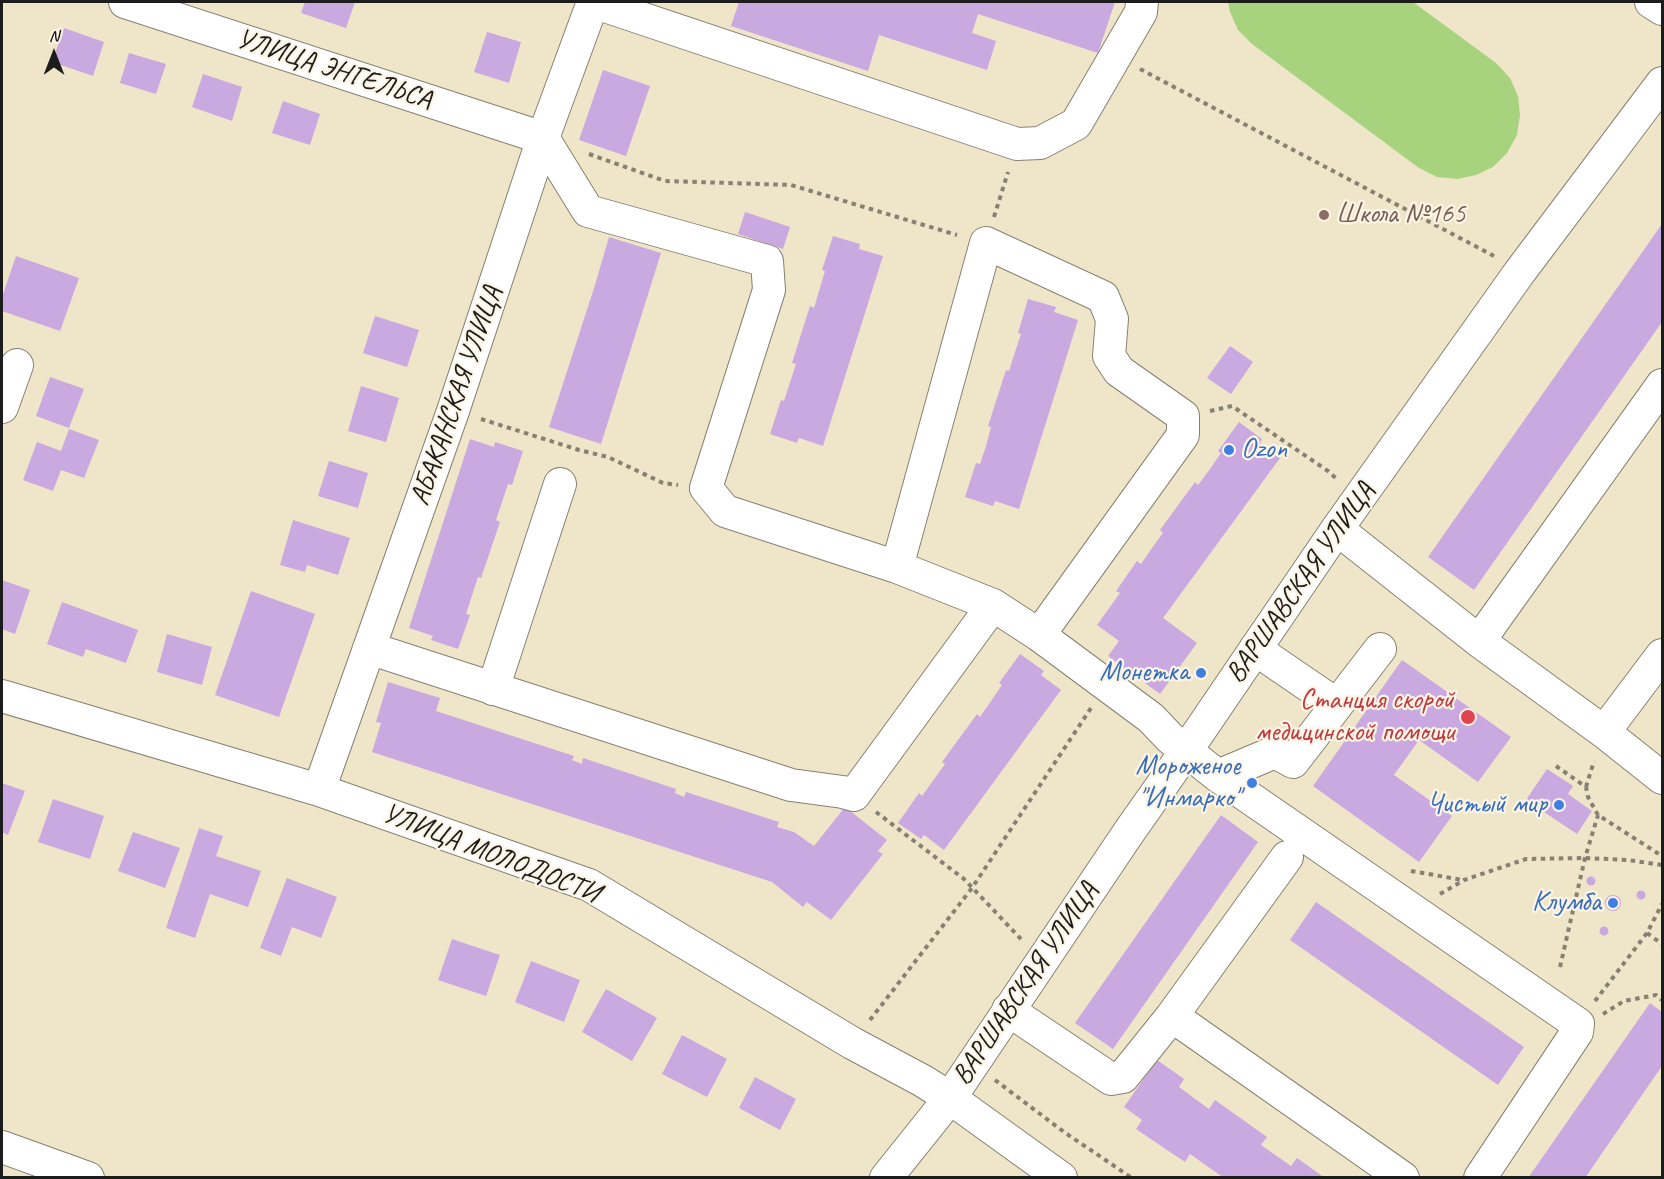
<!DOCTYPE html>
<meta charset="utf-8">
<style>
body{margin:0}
#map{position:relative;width:1664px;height:1179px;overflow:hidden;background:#efe6c9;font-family:Caveat,sans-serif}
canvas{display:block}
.frame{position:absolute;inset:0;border:3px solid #1c1c1c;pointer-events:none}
.north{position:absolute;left:24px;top:24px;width:60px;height:60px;-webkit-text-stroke:4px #fcf5e5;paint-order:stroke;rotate:0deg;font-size:16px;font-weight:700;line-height:24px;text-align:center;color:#1c1c1c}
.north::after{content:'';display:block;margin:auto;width:21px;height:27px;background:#1c1c1c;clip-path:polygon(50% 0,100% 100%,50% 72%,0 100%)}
</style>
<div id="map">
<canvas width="1664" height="1179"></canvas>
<div class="frame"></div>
<div class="north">N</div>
</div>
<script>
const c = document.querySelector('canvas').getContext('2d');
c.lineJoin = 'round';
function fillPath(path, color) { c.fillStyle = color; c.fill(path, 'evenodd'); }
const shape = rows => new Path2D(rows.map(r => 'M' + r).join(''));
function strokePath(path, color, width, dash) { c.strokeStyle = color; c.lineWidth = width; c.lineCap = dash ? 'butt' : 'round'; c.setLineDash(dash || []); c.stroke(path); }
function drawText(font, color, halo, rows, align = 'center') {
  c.font = font + ' Caveat,sans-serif'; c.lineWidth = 4.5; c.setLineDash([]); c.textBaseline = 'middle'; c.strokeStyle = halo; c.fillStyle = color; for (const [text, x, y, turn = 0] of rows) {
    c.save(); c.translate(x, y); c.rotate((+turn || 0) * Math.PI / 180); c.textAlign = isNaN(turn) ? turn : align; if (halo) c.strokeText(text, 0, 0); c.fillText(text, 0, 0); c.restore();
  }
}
const green = shape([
 [1228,2,1413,2,1496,63,1510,78,1518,96,1520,115,1517,135,1507,153,1493,167,1476,175,1457,179,1437,177,1419,168,1252,44,1238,30,1230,12]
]);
const building = shape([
 [305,2,355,2,346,28,301,13],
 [739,2,1115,2,1098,53,978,14,972,33,996,41,987,70,879,35,868,71,731,26],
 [64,28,104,42,93,76,52,62],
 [487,32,521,42,509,83,474,72],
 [129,53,166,64,156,94,120,83],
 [603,70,650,86,626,156,579,140],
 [203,74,242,87,232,121,192,107],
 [283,101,320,114,310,145,272,133],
 [745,212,790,227,783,249,738,234],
 [1662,224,1662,322,1474,590,1428,557],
 [833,236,860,244,859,249,883,256,823,446,799,438,797,443,770,434,781,400,784,401,796,364,792,363,810,306,814,308,825,271,822,270],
 [609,237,661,253,601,444,549,427,595,285],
 [16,256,79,278,60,331,2,311,2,297],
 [1028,299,1056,307,1054,312,1078,320,1019,509,995,501,993,506,965,497,976,463,980,464,986,446,991,427,988,426,1006,370,1009,371,1015,352,1021,334,1018,333],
 [375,316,419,330,407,367,363,353],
 [1230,346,1253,362,1231,394,1207,378],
 [50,377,84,389,69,428,36,416],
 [361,386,399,398,386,442,348,431],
 [1239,422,1262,439,1260,443,1280,458,1163,618,1197,643,1160,694,1108,656,1119,641,1097,625,1120,593,1116,591,1137,561,1141,564,1152,548,1163,533,1160,530,1195,482,1198,485,1210,469,1221,453,1218,451],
 [69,429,99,440,84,478,61,470,53,491,23,480,37,442,61,451],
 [470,439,494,447,495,442,523,451,512,485,508,484,496,520,500,522,481,578,478,577,466,614,470,615,458,649,431,640,433,636,409,628],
 [329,461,368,473,358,508,318,496],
 [293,520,350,538,338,575,307,565,305,572,280,565],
 [2,580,30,590,15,634,2,629],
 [251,591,315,614,279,717,215,695],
 [62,602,138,630,126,663,86,649,83,657,47,644],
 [167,634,212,647,202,685,157,672],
 [1020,654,1044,671,1041,675,1061,690,944,850,924,835,921,839,898,823,919,793,922,796,945,764,942,762,977,714,980,717,1002,685,999,683],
 [1402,660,1511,737,1478,782,1419,740,1394,775,1452,816,1419,862,1313,786],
 [388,682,440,698,436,711,574,756,572,760,582,764,583,758,676,789,675,793,684,797,686,792,779,822,777,827,794,832,814,846,845,807,887,840,878,851,883,854,831,920,807,902,803,907,772,882,372,752,381,723,376,722],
 [1547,769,1573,786,1568,794,1592,811,1577,834,1526,800],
 [2,783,25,791,8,835,2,832],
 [53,799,104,816,90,859,38,842],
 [1221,815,1258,842,1113,1049,1075,1023],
 [199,828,223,836,216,856,261,871,248,907,210,894,195,938,166,928],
 [133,832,180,848,165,888,118,871],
 '1586.5 881a4.5 4.5 0 1 1 9 0a4.5 4.5 0 1 1-9 0Z',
 [287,878,337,897,321,938,292,927,281,956,260,948],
 '1636.5 895a4.5 4.5 0 1 1 9 0a4.5 4.5 0 1 1-9 0Z',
 '1605 903a8 8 0 1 1 16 0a8 8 0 1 1-16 0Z',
 [1316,902,1524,1047,1498,1085,1290,940],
 '1599.5 931a4.5 4.5 0 1 1 9 0a4.5 4.5 0 1 1-9 0Z',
 [452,939,500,955,486,996,438,980],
 [531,961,580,980,564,1022,515,1002],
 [606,989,657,1018,632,1061,582,1032],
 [1650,1003,1662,1012,1662,1066,1585,1178,1528,1178],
 [682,1035,727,1059,707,1097,662,1074],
 [1157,1060,1184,1079,1179,1087,1209,1109,1215,1100,1267,1137,1261,1145,1291,1166,1297,1158,1325,1178,1224,1178,1190,1154,1185,1162,1136,1129,1142,1120,1124,1107],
 [755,1077,796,1099,780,1130,739,1108]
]);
const path = shape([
 [1140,69,1494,256],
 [589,154,665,181,791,185,957,235],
 [994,217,1008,172],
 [1210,411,1232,406,1328,471,1338,480],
 [481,419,579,450,608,457,663,483,678,485],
 [1556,766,1586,787,1588,797,1598,815,1662,856],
 [1586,787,1594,761],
 [876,812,964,879,1021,939],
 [1411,871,1463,880],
 [1440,894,1464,880,1526,859,1585,858,1628,860,1662,865],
 [1647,933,1662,944],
 [1560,967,1585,858,1598,815],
 [1595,1001,1647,933,1662,904],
 [1603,1014,1624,1001,1656,995,1662,1000],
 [870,1020,972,888,1091,708],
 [995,1080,1064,1132,1132,1178]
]);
const minor = shape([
 [125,2,543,138,588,211,767,261,769,290,706,488,725,511,897,567,993,605,1039,635,1151,718,1170,738,1218,776,1578,1024,1577,1032,1480,1178],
 [593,2,1017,144,1040,143,1076,124,1141,12,1142,2],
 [1651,2,1662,9],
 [2,407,17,365],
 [1337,529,1479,641,1604,732,1662,778],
 [897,567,986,243,1103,297,1112,319,1109,356,1119,371,1183,416,1183,435,1039,635],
 [1479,641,1662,385],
 [369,648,791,785,843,792,854,795,993,605],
 [1255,649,1337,705],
 [493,689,560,484],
 [2,696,319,790,589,885,852,1043,923,1081,950,1098,1061,1178],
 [1604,732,1662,655],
 [1218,776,1275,752,1293,762,1380,649],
 [319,790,453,411,543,138,593,2],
 [1008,1010,1111,1079,1123,1077,1172,1016,1403,1178],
 [1172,1016,1287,857],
 [2,1147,88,1178],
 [886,1178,950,1098,1129,832,1186,751,1337,529,1519,273,1662,83]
]);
const markers = [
 [1324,215,6,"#8d6e63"],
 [1229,450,6,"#3f7fe0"],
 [1201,673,6,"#3f7fe0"],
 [1468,717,8,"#e0444e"],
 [1252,783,6,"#3f7fe0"],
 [1559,805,6,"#3f7fe0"],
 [1613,903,6,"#3f7fe0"]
];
const streetNames = [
 ["УЛИЦА ЭНГЕЛЬСА",334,70,18],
 ["АБАКАНСКАЯ УЛИЦА",457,396,-71],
 ["ВАРШАВСКАЯ УЛИЦА",1301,583,-55],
 ["УЛИЦА МОЛОДОСТИ",491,854,21],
 ["ВАРШАВСКАЯ УЛИЦА",1026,984,-56]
];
const educationNames = [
 ["Школа №165",1336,215]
];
const shopNames = [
 ["Ozon",1241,450,"left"],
 ["Монетка",1189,673],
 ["Мороженое",1240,767],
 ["\"Инмарко\"",1240,799],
 ["Чистый мир",1547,805],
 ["Клумба",1601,903]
];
const healthNames = [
 ["Станция скорой",1454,701],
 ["медицинской помощи",1454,733]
];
fillPath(green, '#a7d27e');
fillPath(building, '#caa8e0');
strokePath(minor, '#868172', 34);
strokePath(path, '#868172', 4, [4.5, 4.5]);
strokePath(minor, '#fff', 32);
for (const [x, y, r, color] of markers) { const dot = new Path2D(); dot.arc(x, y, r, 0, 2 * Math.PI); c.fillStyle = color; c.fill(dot); strokePath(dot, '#fcf5e5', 2); }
drawText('28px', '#1c1c1c', '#fcf5e5', streetNames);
drawText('28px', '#785e54', '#fcf5e5', educationNames, 'left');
drawText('28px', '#366cbe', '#fcf5e5', shopNames, 'right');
drawText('28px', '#be3a42', '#fcf5e5', healthNames, 'right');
</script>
